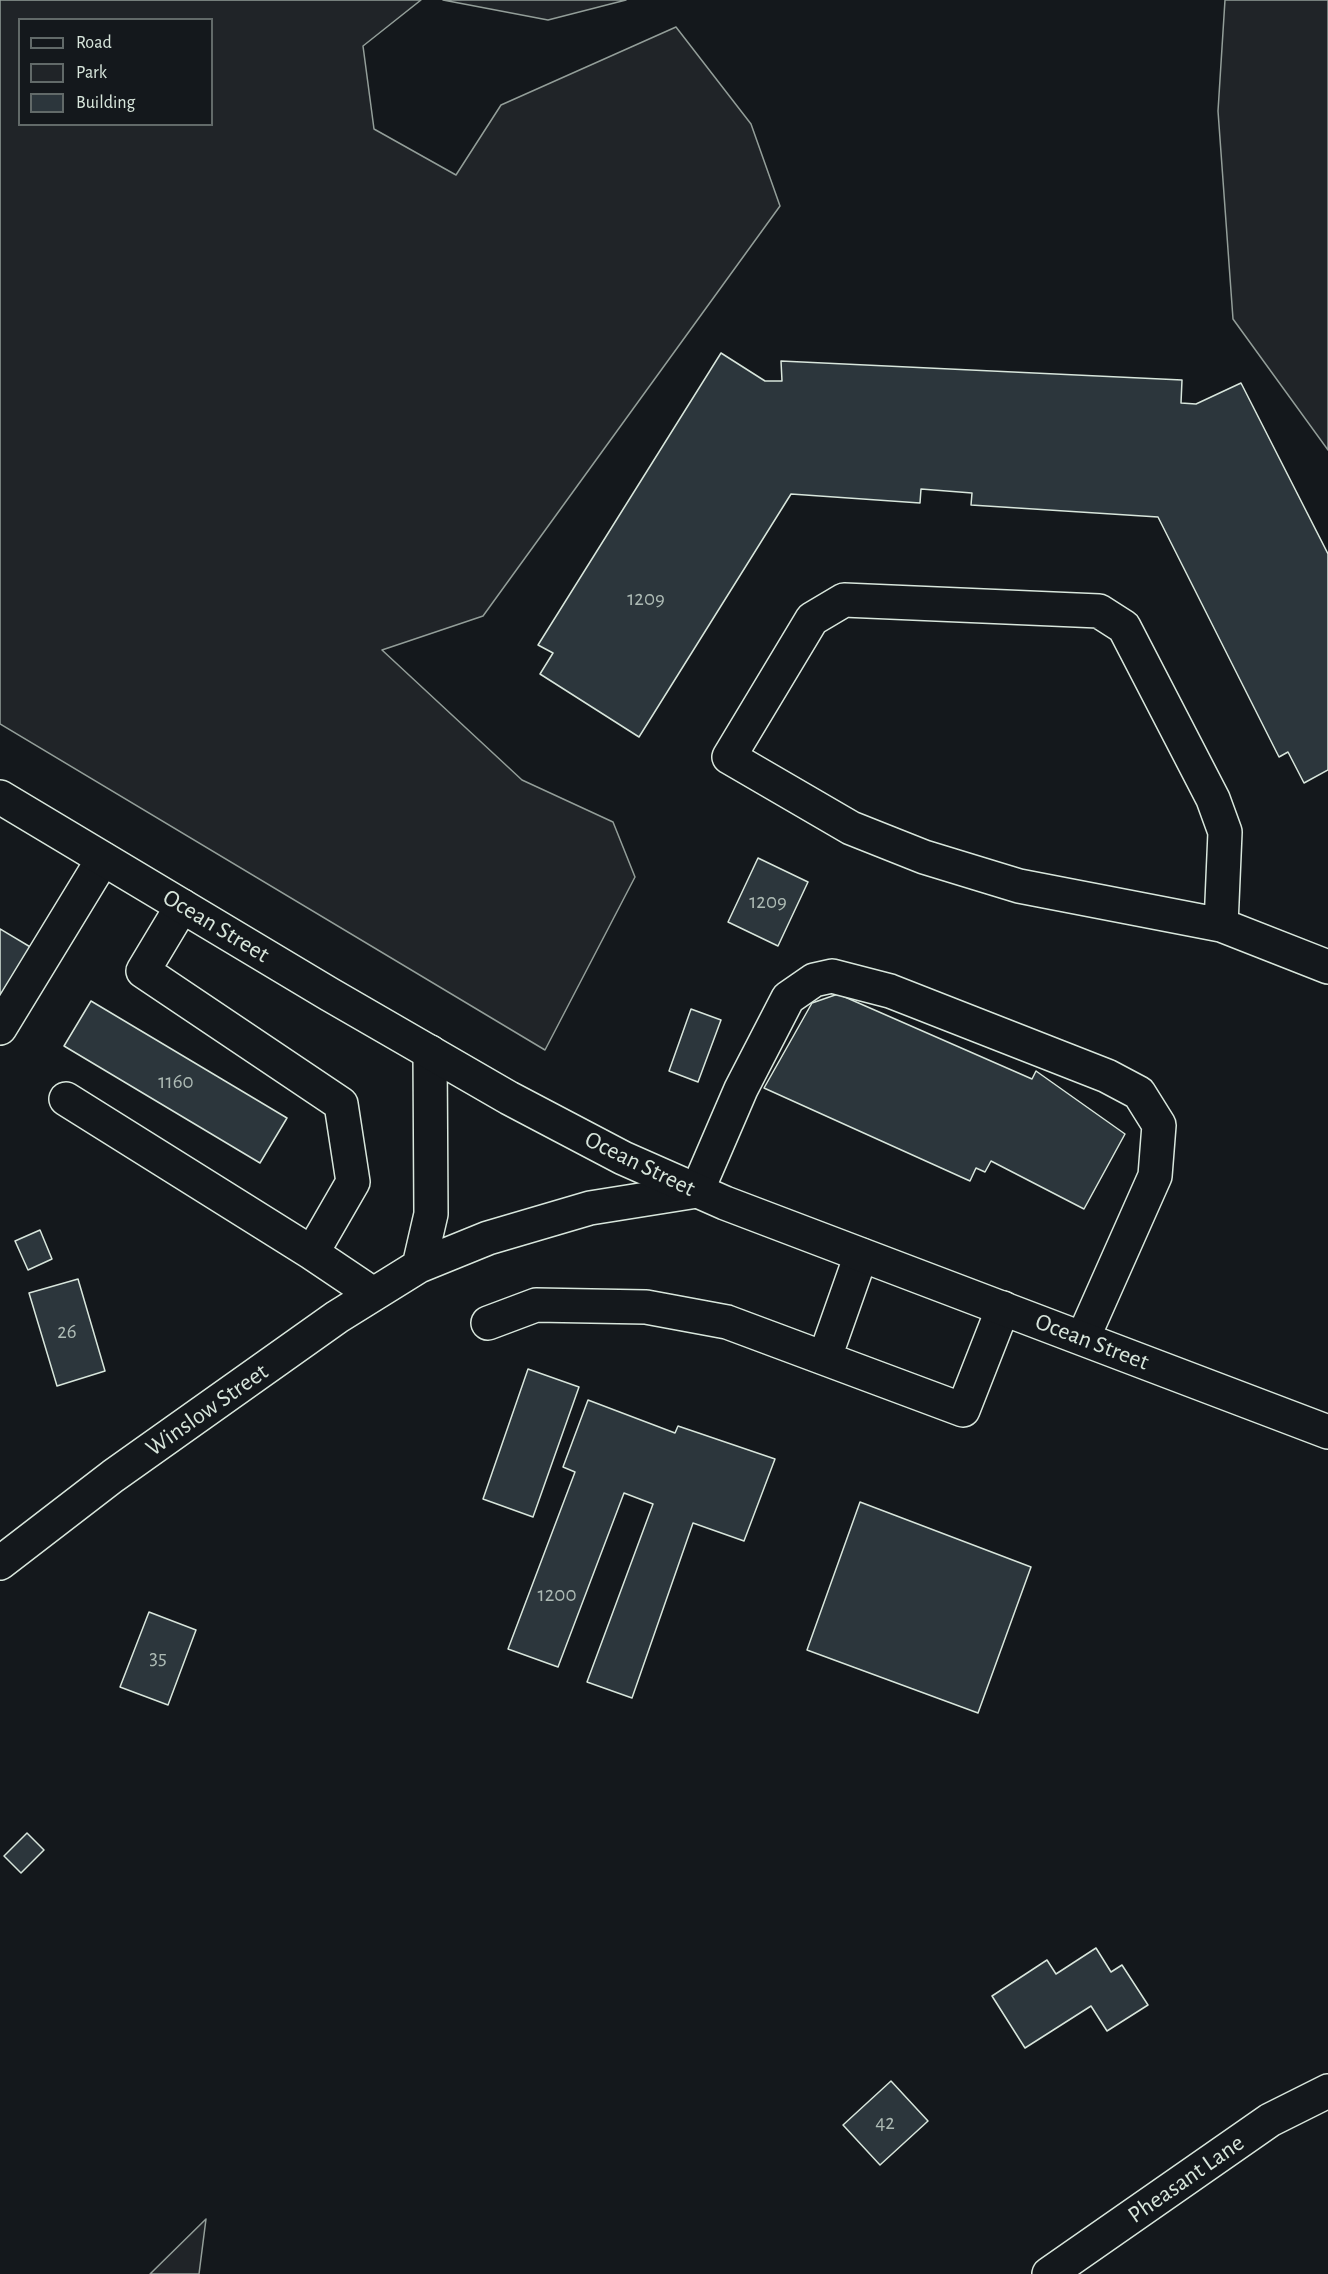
<!DOCTYPE html>
<style>
body{margin:0}
#map{position:relative;width:1328px;height:2274px;overflow:hidden;background:#14181c;font-family:"Alegreya Sans",sans-serif}
canvas{display:block}
.legend{position:absolute;left:18px;top:18px;width:195px;height:108px;box-sizing:border-box;background:#14181c;border:2px solid #626a69;margin:0;padding:8px 10px;list-style:none;font-size:18px;color:#d8e6dc}
.legend li{display:flex;align-items:center;gap:12px;height:30px}
.legend b{width:30px;border:2px solid #626a69}
</style>
<div id="map">
<canvas width="1328" height="2274"></canvas>
<ul class="legend">
<li><b style="height:8px;background:#14181c"></b>Road</li>
<li><b style="height:16px;background:#202428"></b>Park</li>
<li><b style="height:16px;background:#2c363c"></b>Building</li>
</ul>
</div>
<script>
const c = document.querySelector('canvas').getContext('2d');
c.lineJoin = 'round';
function fillPath(path, color) { c.fillStyle = color; c.fill(path, 'evenodd'); }
const shape = rows => new Path2D(rows.map(r => 'M' + r).join(''));
function strokePath(path, color, width, dash) { c.strokeStyle = color; c.lineWidth = width; c.lineCap = dash ? 'butt' : 'round'; c.setLineDash(dash || []); c.stroke(path); }
function drawText(font, color, halo, rows, align = 'center') {
  c.font = font + ' "Alegreya Sans",sans-serif'; c.lineWidth = 4.5; c.setLineDash([]); c.textBaseline = 'middle'; c.strokeStyle = halo; c.fillStyle = color; for (const [text, x, y, turn = 0] of rows) {
    c.save(); c.translate(x, y); c.rotate((+turn || 0) * Math.PI / 180); c.textAlign = isNaN(turn) ? turn : align; if (halo) c.strokeText(text, 0, 0); c.fillText(text, 0, 0); c.restore();
  }
}
const green = shape([
 [0,0,421,0,363,46,374,129,456,175,501,105,676,27,751,124,780,206,483,616,382,650,522,780,613,822,635,877,545,1050,0,724,0,0],
 [20,20,212,20,212,124,20,124,20,20],
 [443,0,626,0,548,20,443,0],
 [1225,0,1328,0,1328,450,1233,319,1218,111,1225,0],
 [206,2219,199,2274,150,2274,206,2219]
]);
const building = shape([
 [721,353,765,381,782,381,781,361,1182,380,1181,403,1196,404,1241,383,1328,554,1328,770,1304,783,1288,752,1279,757,1158,517,971,505,972,493,921,489,920,503,791,494,639,737,540,674,553,653,538,645,721,353],
 [758,858,808,882,778,946,728,922,758,858],
 [0,929,32,948,0,1001,0,929],
 [838,994,1032,1079,1036,1071,1125,1134,1084,1209,991,1161,985,1172,976,1168,970,1181,764,1088,812,1003,838,994],
 [91,1001,287,1118,260,1163,64,1046,91,1001],
 [691,1009,721,1020,698,1082,669,1071,691,1009],
 [40,1230,52,1259,28,1270,15,1241,40,1230],
 [78,1279,105,1371,57,1386,29,1293,78,1279],
 [528,1369,579,1387,533,1517,483,1499,528,1369],
 [588,1400,675,1433,678,1426,775,1459,744,1541,693,1523,632,1698,587,1682,653,1504,624,1493,558,1667,508,1649,575,1472,563,1467,588,1400],
 [860,1502,1031,1567,978,1713,807,1650,860,1502],
 [149,1612,196,1630,168,1705,120,1687,149,1612],
 [27,1833,44,1850,21,1873,4,1856,27,1833],
 [1096,1948,1111,1972,1122,1965,1148,2005,1107,2031,1091,2006,1025,2048,992,1996,1047,1960,1056,1974,1096,1948],
 [891,2081,928,2121,880,2165,843,2125,891,2081]
]);
const minor = shape([
 [1221,925,1225,832,1213,799,1124,627,1099,611,844,600,812,619,729,757,851,828,924,857,1019,886,1221,925,1328,967],
 [0,1028,103,859],
 [66,1099,312,1253,353,1182,341,1104,143,971,182,906],
 [312,1253,373,1294],
 [419,1266,488,1238,590,1208,697,1191,741,1089,788,998,814,980,832,976,890,991,1107,1076,1139,1093,1159,1125,1155,1176,1083,1338],
 [488,1323,536,1305,646,1307,727,1322,963,1410,1003,1308],
 [825,1357,861,1255],
 [0,1563,113,1476,337,1317,419,1266,431,1214,430,1052],
 [1049,2274,1270,2120,1328,2091]
]);
const major = shape([
 [0,797,329,994,509,1098,623,1158,725,1203,1328,1432]
]);
const numberNames = [
 ["1209",646,599],
 ["1209",768,902],
 ["1160",176,1082],
 ["26",67,1332],
 ["1200",557,1595],
 ["35",158,1658],
 ["42",885,2123]
];
const streetNames = [
 ["Ocean Street",216,926,31],
 ["Ocean Street",640,1164,26],
 ["Ocean Street",1092,1342,21],
 ["Winslow Street",207,1410,-35],
 ["Pheasant Lane",1186,2179,-35]
];
fillPath(green, '#202428');
strokePath(green, '#939e99', 1.5);
fillPath(building, '#2c363c');
strokePath(building, '#d8e6dc', 1.5);
strokePath(minor, '#d8e6dc', 36);
strokePath(major, '#d8e6dc', 36);
strokePath(minor, '#14181c', 33);
strokePath(major, '#14181c', 33);
drawText('21px', '#adbab4', null, numberNames);
drawText('24px', '#d8e6dc', '#14181c', streetNames);
</script>
